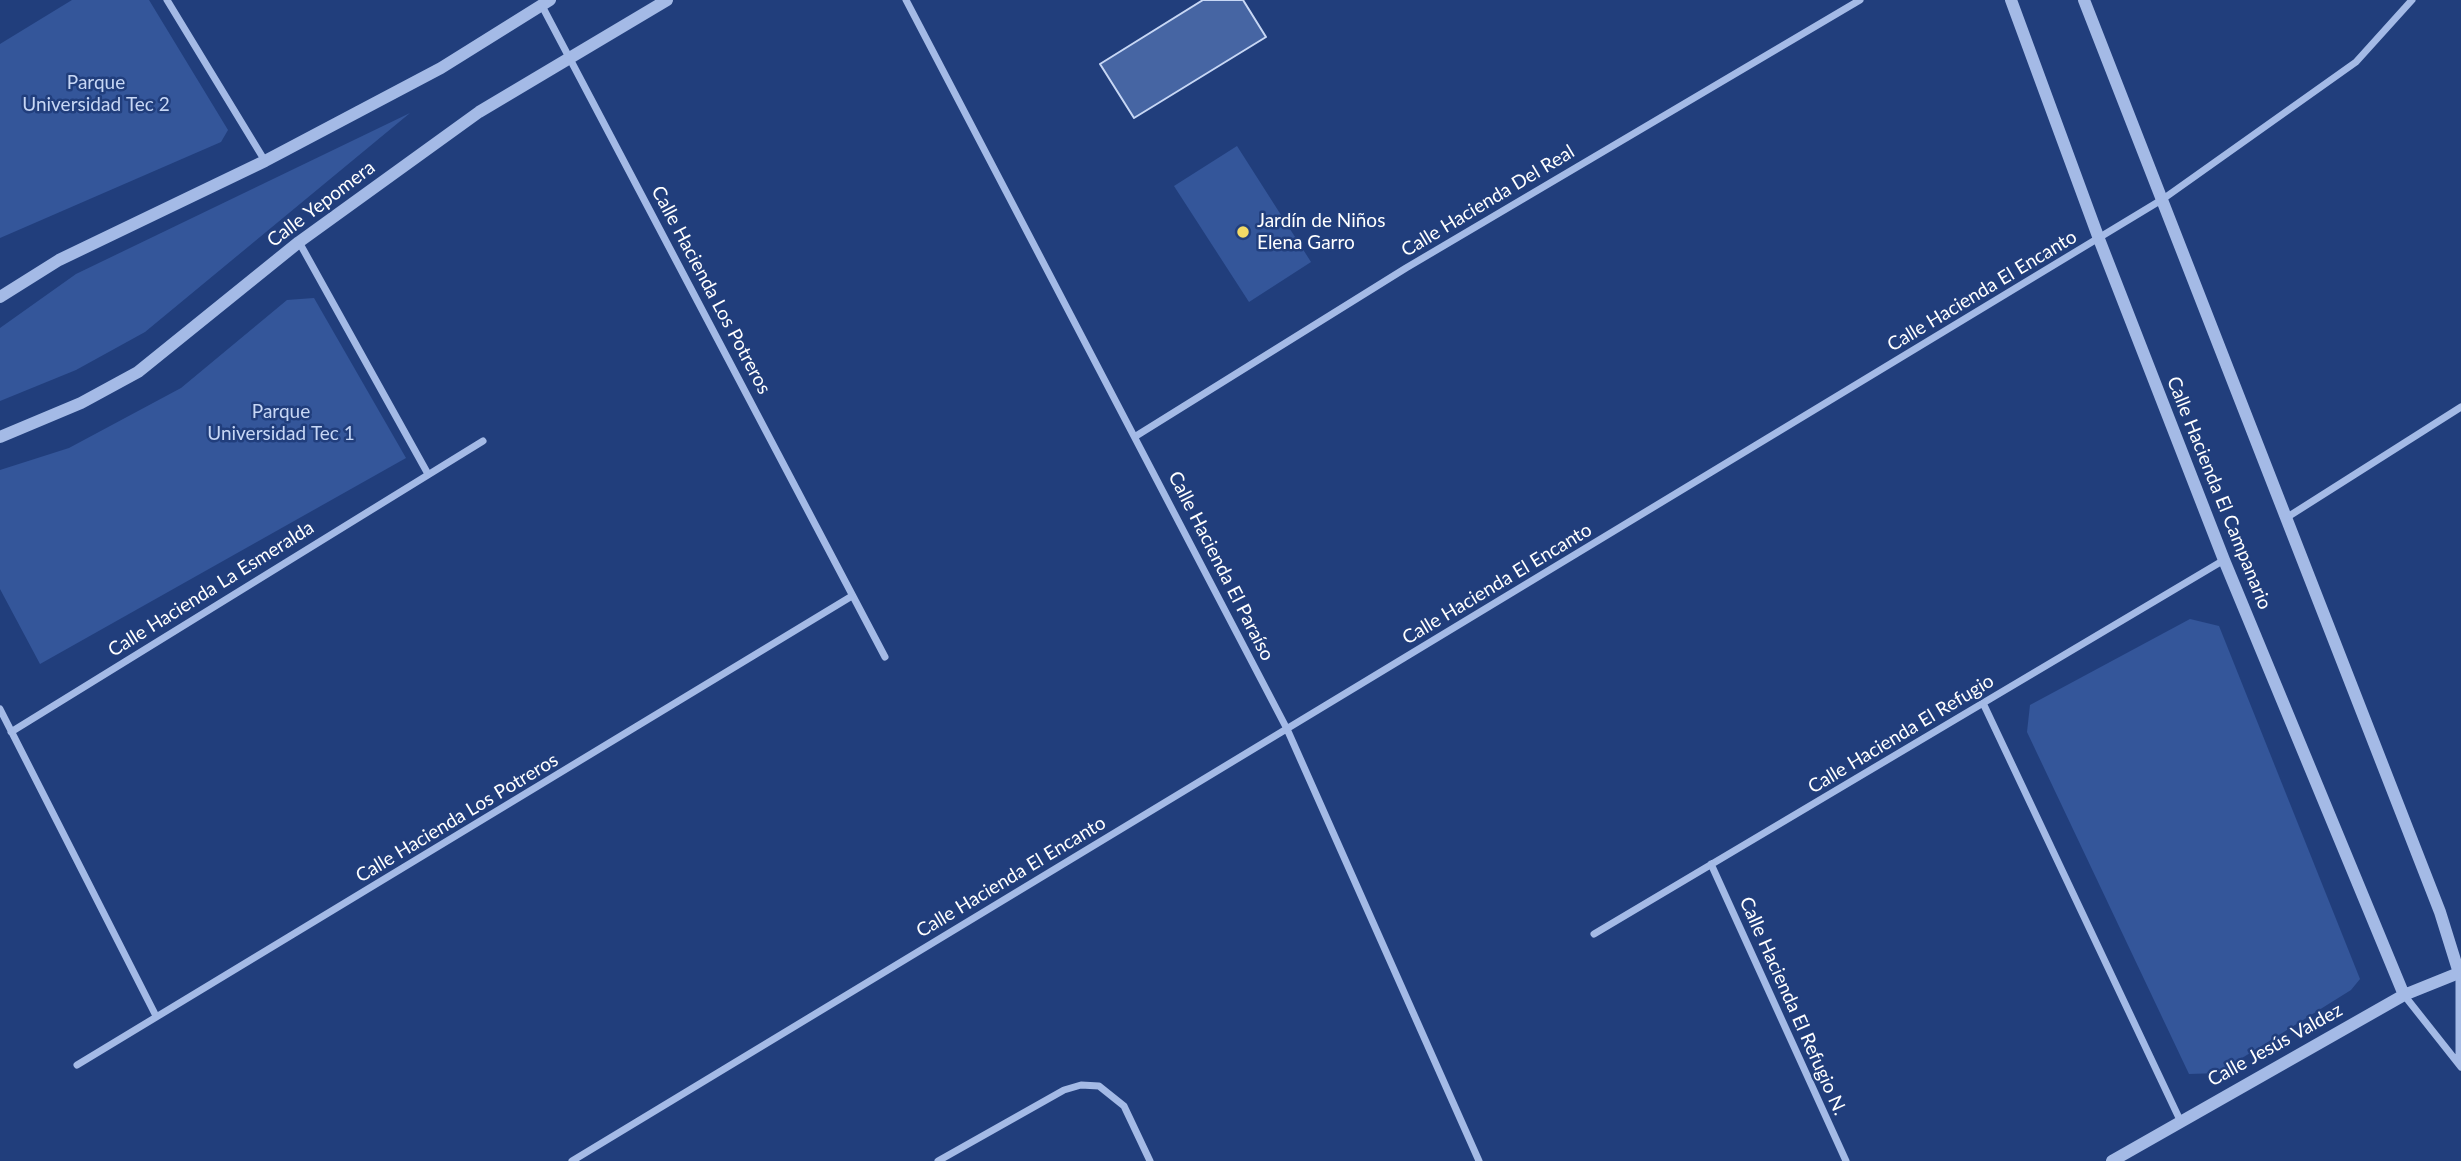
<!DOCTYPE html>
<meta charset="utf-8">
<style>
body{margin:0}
canvas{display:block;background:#213e7c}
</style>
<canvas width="2461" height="1161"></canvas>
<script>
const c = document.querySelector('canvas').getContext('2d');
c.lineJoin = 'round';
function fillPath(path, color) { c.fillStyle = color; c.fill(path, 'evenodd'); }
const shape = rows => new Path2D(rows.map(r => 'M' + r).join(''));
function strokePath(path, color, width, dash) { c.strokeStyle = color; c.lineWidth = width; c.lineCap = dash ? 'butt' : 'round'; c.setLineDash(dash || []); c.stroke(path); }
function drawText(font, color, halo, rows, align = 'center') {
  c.font = font + ' Lato,sans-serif'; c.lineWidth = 5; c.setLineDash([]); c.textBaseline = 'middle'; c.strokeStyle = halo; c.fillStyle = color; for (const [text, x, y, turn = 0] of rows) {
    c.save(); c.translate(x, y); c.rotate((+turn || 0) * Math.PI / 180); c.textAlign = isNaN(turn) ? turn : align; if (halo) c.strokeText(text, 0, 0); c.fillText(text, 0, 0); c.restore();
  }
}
const green = shape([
 [72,0,149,0,228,130,221,142,0,238,0,44],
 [410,113,145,332,76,370,0,401,0,328,76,274],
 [1237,146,1311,262,1249,302,1174,186],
 [314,298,406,458,40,664,0,589,0,470,69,448,181,388,287,300],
 [2190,619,2219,626,2360,979,2351,990,2218,1073,2189,1074,2027,732,2030,705]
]);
const building = shape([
 [1203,0,1243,0,1266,37,1134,118,1100,64,1203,0]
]);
const minor = shape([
 [167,0,265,161],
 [906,0,1287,729,1479,1161],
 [541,4,885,657],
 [299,242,428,474],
 [1136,436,1406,268,1860,0],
 [2286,518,2461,407],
 [1983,703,2180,1120],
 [0,709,156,1016],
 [11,732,483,441],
 [1711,864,1846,1161],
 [1594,934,2224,560],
 [2459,973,2459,1062],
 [2404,995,2461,1067],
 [77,1065,852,596],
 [572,1161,2163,199,2356,62,2412,0],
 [938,1161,1064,1090,1081,1085,1099,1086,1124,1106,1150,1161]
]);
const tertiary = shape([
 [2011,0,2099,239,2224,560,2404,995],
 [2084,0,2440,912,2459,973],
 [0,297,59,260,265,161,441,68,550,0],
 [0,437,81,403,138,372,299,242,479,112,667,0],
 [2112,1161,2404,995,2461,972]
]);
const markers = [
 [1243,232,7,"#f2da66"]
];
const parkNames = [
 ["Parque",96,83],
 ["Universidad Tec 2",96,105],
 ["Parque",281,412],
 ["Universidad Tec 1",281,434]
];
const streetNames = [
 ["Calle Hacienda Del Real",1488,201,-31],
 ["Calle Yepomera",321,204,-37],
 ["Calle Hacienda Los Potreros",711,290,62],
 ["Calle Hacienda El Encanto",1982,291,-31],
 ["Calle Hacienda El Campanario",2219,493,68],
 ["Calle Hacienda El Paraíso",1221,566,63],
 ["Calle Hacienda El Encanto",1497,584,-31],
 ["Calle Hacienda La Esmeralda",211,589,-32],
 ["Calle Hacienda El Refugio",1901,734,-31],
 ["Calle Hacienda Los Potreros",457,818,-31],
 ["Calle Hacienda El Encanto",1011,877,-31],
 ["Calle Hacienda El Refugio N.",1793,1006,66],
 ["Calle Jesús Valdez",2275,1045,-29]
];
const poiNames = [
 ["Jardín de Niños",1257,221],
 ["Elena Garro",1257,243]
];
fillPath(green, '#34569a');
fillPath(building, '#4665a3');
strokePath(building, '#c7d7f5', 2);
strokePath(minor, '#a4bae6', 7);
strokePath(tertiary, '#a4bae6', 12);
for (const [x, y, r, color] of markers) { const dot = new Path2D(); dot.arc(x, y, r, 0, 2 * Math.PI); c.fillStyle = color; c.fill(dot); strokePath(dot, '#213e7c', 2.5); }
drawText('19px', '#c7d7f5', '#213e7c', parkNames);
drawText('19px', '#fff', '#213e7c', streetNames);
drawText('19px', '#fff', '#213e7c', poiNames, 'left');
</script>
